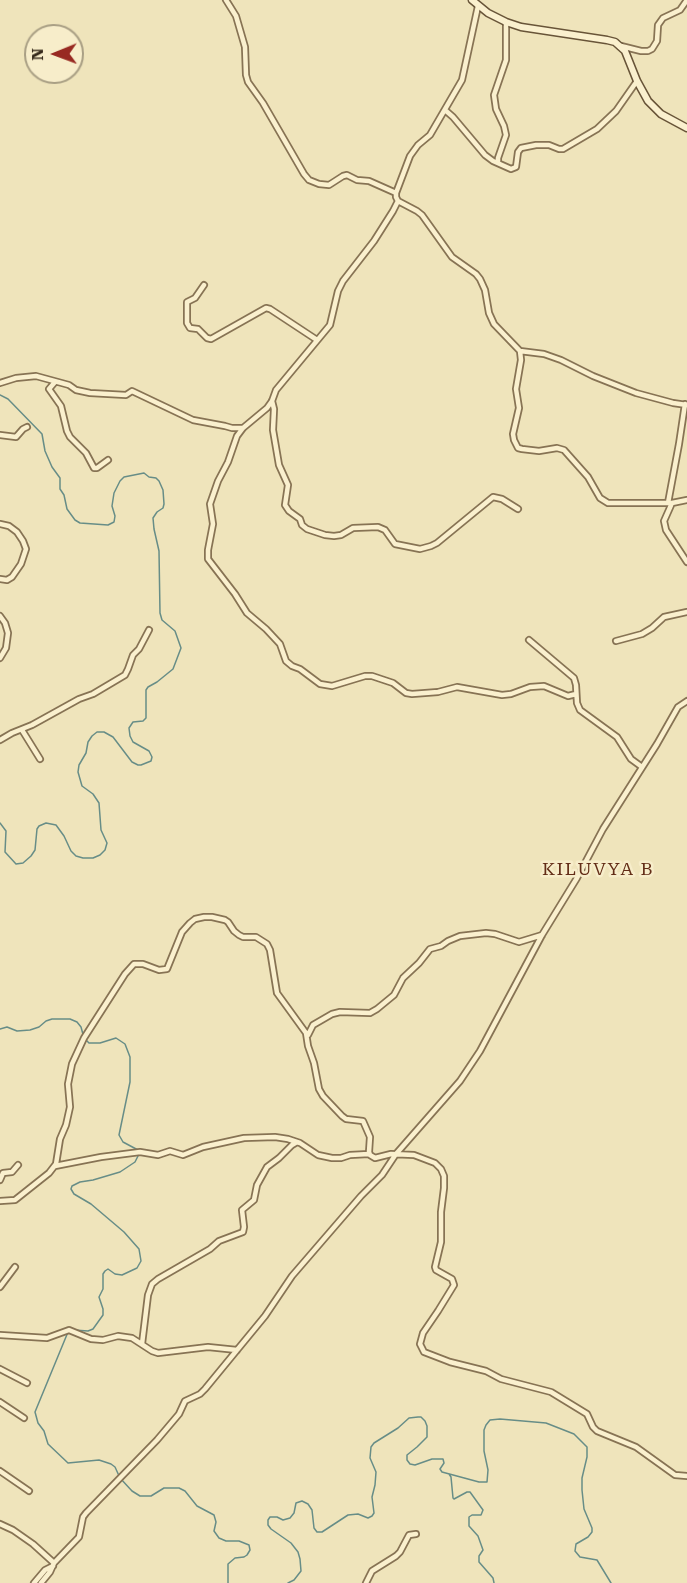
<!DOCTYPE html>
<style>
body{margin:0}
#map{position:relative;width:687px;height:1583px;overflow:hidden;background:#efe4bb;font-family:"Roboto Serif",serif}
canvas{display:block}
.north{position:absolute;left:24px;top:24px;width:60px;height:60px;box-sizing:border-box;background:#f7edca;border:2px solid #a99f84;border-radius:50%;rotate:269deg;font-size:16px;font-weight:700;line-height:24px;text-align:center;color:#35291a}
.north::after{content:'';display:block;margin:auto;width:21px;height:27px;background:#982a22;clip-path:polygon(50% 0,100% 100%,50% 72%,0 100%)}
</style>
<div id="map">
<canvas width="687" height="1583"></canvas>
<div class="north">N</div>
</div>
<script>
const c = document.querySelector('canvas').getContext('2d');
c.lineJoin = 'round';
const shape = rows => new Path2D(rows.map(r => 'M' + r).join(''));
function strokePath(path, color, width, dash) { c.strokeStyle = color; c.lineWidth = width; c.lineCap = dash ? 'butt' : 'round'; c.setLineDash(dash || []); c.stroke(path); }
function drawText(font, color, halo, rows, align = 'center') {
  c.font = font + ' "Roboto Serif",serif'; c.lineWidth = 5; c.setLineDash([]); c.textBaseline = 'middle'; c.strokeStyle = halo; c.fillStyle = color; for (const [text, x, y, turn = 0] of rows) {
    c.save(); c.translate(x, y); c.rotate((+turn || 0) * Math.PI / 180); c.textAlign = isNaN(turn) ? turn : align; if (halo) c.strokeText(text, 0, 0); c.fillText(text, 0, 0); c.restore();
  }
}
const stream = shape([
 [0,395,8,399,42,434,45,451,52,467,60,478,60,489,64,495,67,509,75,520,80,523,108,525,114,522,115,516,112,506,114,493,120,481,124,477,144,473,149,477,156,478,159,481,163,490,164,504,163,508,157,512,153,518,154,529,159,551,160,613,162,620,175,631,181,648,173,669,157,682,148,687,146,690,146,718,143,721,133,722,129,728,130,736,133,742,149,751,152,757,151,761,141,765,138,765,132,762,113,737,104,732,97,732,92,736,88,742,86,753,79,765,78,772,82,786,93,794,99,803,101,830,107,843,105,850,100,855,93,858,83,858,76,856,71,851,64,836,56,825,46,823,39,826,37,829,35,850,31,856,23,863,16,864,5,852,6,831,0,823],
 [0,1029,7,1027,17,1031,30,1030,39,1027,46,1021,52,1019,70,1019,77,1022,81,1027,84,1038,89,1043,100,1043,116,1038,125,1044,130,1057,130,1082,119,1135,123,1142,138,1150],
 [74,1330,88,1331,93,1329,103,1315,103,1309,99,1297,103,1289,103,1274,105,1271,108,1269,115,1274,122,1275,137,1268,141,1261,139,1249,124,1232,91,1204,74,1194,71,1189,72,1186,80,1182,93,1180,120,1172,135,1162,139,1154],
 [68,1332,35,1412,38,1423,44,1431,48,1444,68,1463,99,1460,111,1464,115,1467,120,1478,132,1491,140,1496,151,1496,164,1488,179,1488,185,1491,197,1506,214,1515,216,1522,214,1531,219,1538,226,1541,239,1541,249,1545,250,1550,247,1555,244,1557,235,1558,228,1564,228,1583],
 [449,1474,451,1477,453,1498,454,1499,467,1492,470,1492,483,1510,481,1515,472,1515,469,1517,469,1526,478,1536,483,1550,479,1556,479,1562,493,1578,494,1583],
 [288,1583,294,1580,301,1571,300,1559,298,1552,291,1543,271,1529,268,1525,268,1520,270,1517,277,1517,283,1520,290,1518,294,1513,296,1503,302,1501,308,1504,312,1510,314,1528,317,1532,322,1532,348,1515,358,1514,368,1518,372,1516,374,1513,372,1497,375,1485,376,1472,370,1458,371,1447,374,1443,398,1428,409,1418,418,1417,421,1417,425,1421,427,1426,427,1437,417,1447,407,1455,407,1460,410,1464,415,1465,432,1459,443,1459,444,1463,440,1469,442,1472,479,1482,487,1482,488,1470,484,1451,484,1430,486,1425,490,1420,500,1419,546,1423,574,1434,587,1447,587,1457,582,1478,582,1490,584,1509,592,1528,592,1532,588,1537,576,1544,575,1551,580,1557,597,1560,611,1583]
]);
const street = shape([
 [226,0,236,16,245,47,246,75,248,82,263,103,304,174,309,180,319,184,329,185,343,176,347,175,357,180,369,181,396,193],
 [478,6,462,80,430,135,418,145,410,156,396,193,396,197,398,201,417,211,422,215,452,257,476,274,480,279,485,290,489,313,494,324,520,351,521,360,516,389,519,408,513,434,514,440,518,448,522,449,539,451,557,448,564,450,588,477,600,498,608,503,672,503,687,500],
 [621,46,641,51,648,51,652,49,657,41,658,25,663,18,680,10,687,0],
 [445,110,453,117,485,155,493,161,511,169,516,167,518,152,521,148,536,145,549,145,559,149,563,149,597,129,616,111,637,81],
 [498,163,498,158,506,135,504,126,496,109,494,95,506,60,506,22],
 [398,201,393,211,374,241,343,281,338,291,330,325,276,390,272,401,267,408,243,428,237,436,228,462,218,481,210,504,213,524,208,550,208,559,235,594,247,613,266,629,280,644,286,661,292,666,300,669,320,684,332,686,365,676,372,676,393,683,406,693,412,694,438,692,457,687,502,695,511,694,530,687,544,686,568,696,576,694],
 [204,285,195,298,187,302,187,323,190,328,198,329,207,338,211,339,266,308,270,309,317,340],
 [520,351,544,354,561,360,593,376,636,393,673,403,687,405],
 [55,382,49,389,61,406,67,431,70,437,86,453,94,468,97,468,108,460],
 [0,383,16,378,36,376,69,385,76,390,90,393,126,395,132,391,193,420,225,426,232,428,243,428],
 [272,401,274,409,273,430,279,465,288,485,285,505,289,511,300,519,302,525,307,529,325,535,334,536,341,535,353,528,378,527,385,530,395,544,420,549,431,546,437,543,493,497,502,499,518,509],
 [0,435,16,437,23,429,27,427],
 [668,503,679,444,685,404],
 [672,503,664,521,666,530,687,562],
 [0,524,9,526,17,532,23,541,26,549,21,564,12,577,7,580,0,579],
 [0,616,5,623,8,633,6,648,0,658],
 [529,640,574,678,576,685,577,703,580,710,617,737,631,759,642,767],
 [616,641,642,634,652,628,664,617,687,612],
 [22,730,40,759],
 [0,740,12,733,32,725,79,699,93,694,125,675,128,669,133,655,139,649,149,630],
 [308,1035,313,1025,332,1014,340,1012,370,1013,377,1009,394,995,403,978,419,963,430,949,441,946,448,941,460,936,486,933,495,934,519,942,542,935],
 [55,1166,101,1157,140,1152,158,1155,170,1151,183,1155,203,1147,244,1138,275,1137,288,1139,297,1142],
 [0,1180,3,1173,12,1172,18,1165],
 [0,1201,15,1200,49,1173,56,1164,60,1139,66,1125,70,1107,68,1084,72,1064,84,1038,125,974,134,964,143,964,159,970,167,969,182,932,190,923,195,919,204,917,212,917,225,920,228,922,234,931,239,935,243,937,256,937,267,944,270,950,277,993,306,1033,308,1046,314,1063,319,1089,323,1096,342,1116,346,1119,363,1121,370,1137,369,1152,370,1155,375,1158,391,1154,414,1155,435,1163,441,1169,444,1176,444,1188,441,1212,441,1242,435,1267,436,1270,452,1279,454,1285,438,1311,423,1333,420,1344,424,1352,450,1362,486,1371,501,1379,551,1392,587,1414,593,1427,597,1431,636,1447,675,1475,687,1476],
 [0,1287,15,1267],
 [0,1335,47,1338,69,1330,91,1339,103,1340,118,1336,132,1338,152,1351,158,1353,208,1347,237,1350],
 [142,1344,148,1295,152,1284,158,1279,210,1249,219,1241,243,1232,244,1227,242,1210,254,1200,257,1185,267,1167,279,1158,292,1145,297,1142,300,1143,318,1155,332,1158,341,1158,350,1155,369,1154],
 [0,1369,27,1383],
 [0,1402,24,1418],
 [0,1471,29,1491],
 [0,1524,13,1530,33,1544,54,1563],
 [34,1583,45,1570,53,1566],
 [41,1583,50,1572,54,1563,79,1537,83,1517,86,1513,157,1440,179,1414,185,1401,200,1394,205,1389,265,1316,292,1276,361,1196,382,1175,396,1154,460,1081,480,1051,542,935,577,878,603,829,657,744,678,707,687,701],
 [366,1583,372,1571,396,1556,400,1552,409,1535,416,1534]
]);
const secondary = shape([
 [472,0,488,13,506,22,521,27,607,40,615,42,625,51,637,81,648,101,661,114,687,128]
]);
const quarterNames = [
 ["KILUVYA B",598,870]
];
strokePath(stream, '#678d87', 1.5);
strokePath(street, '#877354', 8);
strokePath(secondary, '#685438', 9);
strokePath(street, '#faf0ce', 4.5);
strokePath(secondary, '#faf0ce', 6);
c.letterSpacing = '1.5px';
drawText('18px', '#632d17', '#f7edca', quarterNames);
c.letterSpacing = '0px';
</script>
